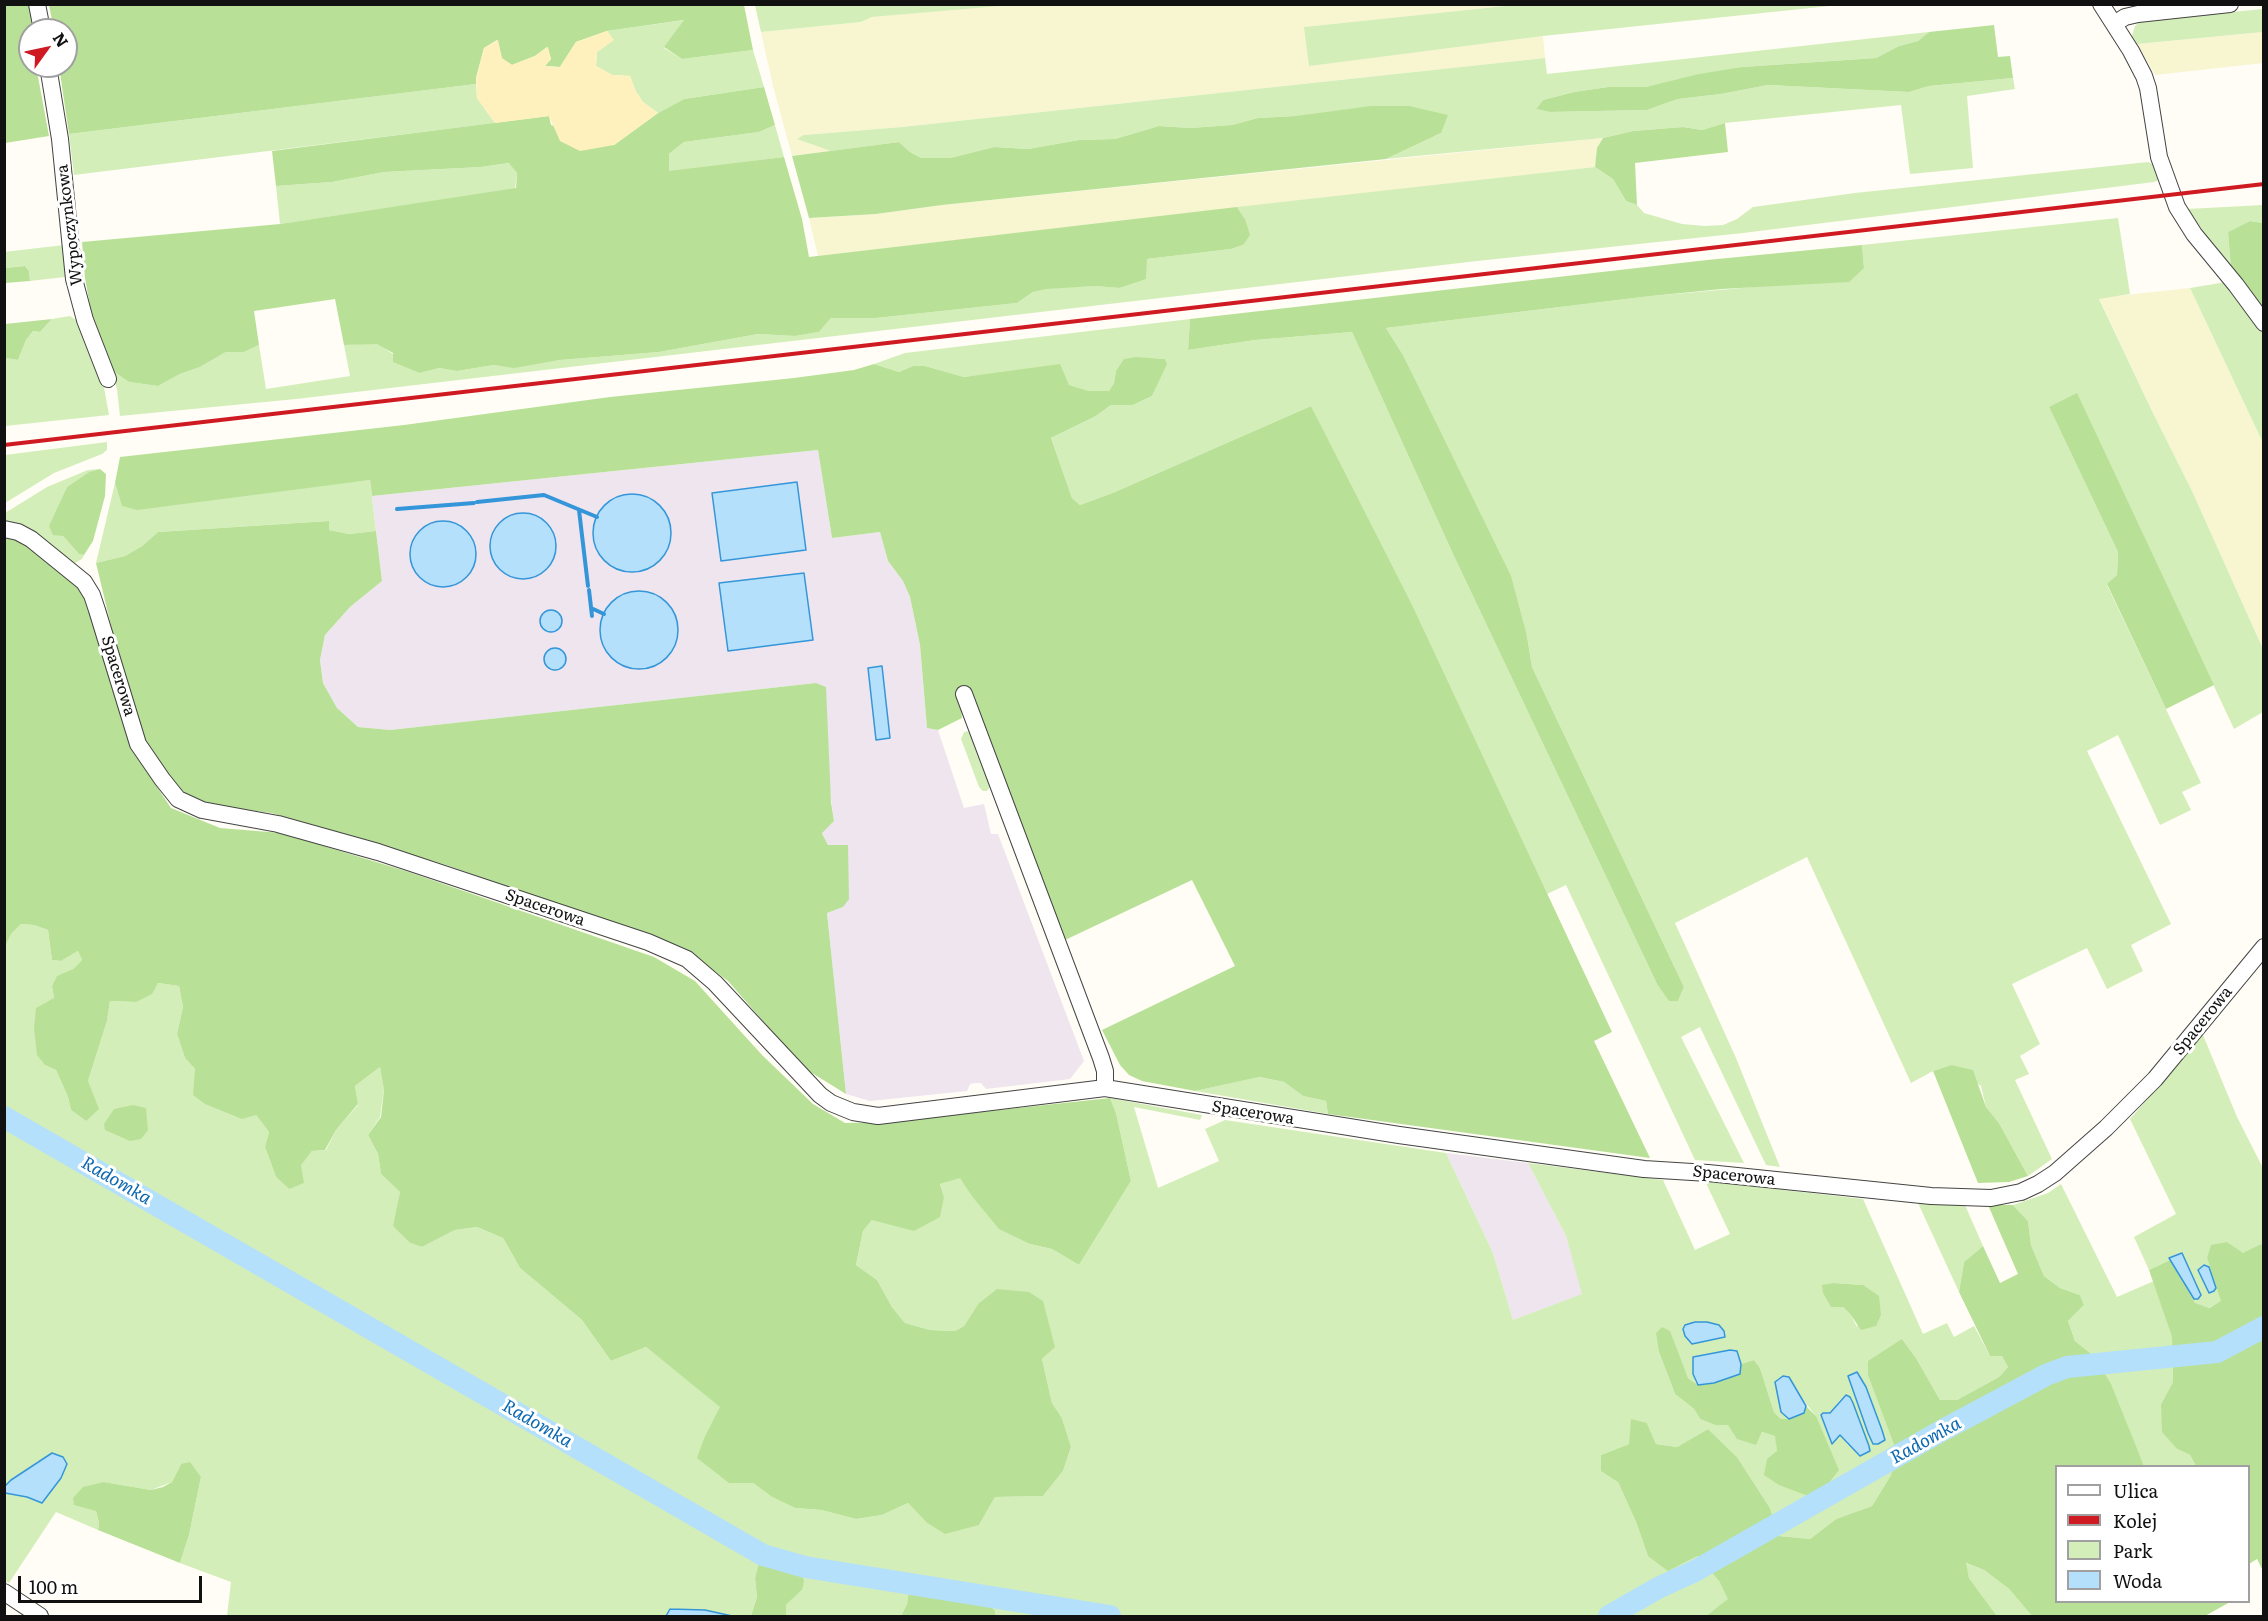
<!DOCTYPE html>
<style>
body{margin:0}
#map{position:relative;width:2268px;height:1621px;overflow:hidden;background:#fffdf5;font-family:Literata,serif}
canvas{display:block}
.frame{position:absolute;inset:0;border:6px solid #111;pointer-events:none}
.legend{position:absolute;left:2055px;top:1465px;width:195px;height:138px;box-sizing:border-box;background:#fff;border:2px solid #a0a0a0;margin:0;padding:8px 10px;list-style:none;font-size:18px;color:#111}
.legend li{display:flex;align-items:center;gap:12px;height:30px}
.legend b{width:30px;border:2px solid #a0a0a0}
.north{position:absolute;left:18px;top:18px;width:60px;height:60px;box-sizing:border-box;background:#fff;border:2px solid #a0a0a0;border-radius:50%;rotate:57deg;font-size:16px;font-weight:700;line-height:24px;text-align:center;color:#111}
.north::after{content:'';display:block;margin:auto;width:21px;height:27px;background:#cf1a22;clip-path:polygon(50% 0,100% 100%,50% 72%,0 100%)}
.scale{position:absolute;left:18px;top:1576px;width:184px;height:27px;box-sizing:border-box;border:3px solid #111;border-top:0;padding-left:8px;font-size:18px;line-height:21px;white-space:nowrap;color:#111;-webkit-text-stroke:4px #fff;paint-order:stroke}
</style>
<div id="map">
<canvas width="2268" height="1621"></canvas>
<div class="frame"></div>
<ul class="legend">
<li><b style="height:8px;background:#fff"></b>Ulica</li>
<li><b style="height:8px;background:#cf1a22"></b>Kolej</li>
<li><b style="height:16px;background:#d4eeb9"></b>Park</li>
<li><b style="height:16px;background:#b4e0fb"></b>Woda</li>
</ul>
<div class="north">N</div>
<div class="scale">100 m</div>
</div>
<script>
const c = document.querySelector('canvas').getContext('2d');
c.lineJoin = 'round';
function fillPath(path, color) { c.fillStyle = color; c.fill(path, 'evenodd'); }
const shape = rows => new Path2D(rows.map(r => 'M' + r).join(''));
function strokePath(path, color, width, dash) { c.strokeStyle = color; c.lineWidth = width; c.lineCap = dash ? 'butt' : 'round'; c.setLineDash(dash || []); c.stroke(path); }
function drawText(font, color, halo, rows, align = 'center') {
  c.font = font + ' Literata,serif'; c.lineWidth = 6; c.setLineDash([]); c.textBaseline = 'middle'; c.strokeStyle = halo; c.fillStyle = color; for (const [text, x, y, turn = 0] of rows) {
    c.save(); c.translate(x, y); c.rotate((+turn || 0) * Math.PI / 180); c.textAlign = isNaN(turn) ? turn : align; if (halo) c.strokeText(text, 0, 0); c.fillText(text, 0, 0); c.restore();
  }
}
const industrial = shape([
 [818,450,832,538,880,532,888,561,903,581,910,597,920,645,927,728,938,730,964,808,984,804,991,834,998,834,1084,1061,1070,1079,986,1089,981,1083,975,1083,970,1084,967,1091,870,1101,846,1094,827,913,843,907,847,845,828,845,822,832,834,821,816,683,390,730,358,727,337,708,323,683,320,660,325,635,350,607,382,581,372,496],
 [1446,1153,1528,1163,1566,1236,1583,1294,1513,1320,1493,1253]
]);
const farmland = shape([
 [1011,4,1524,4,1305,27,1309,65,1543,36,1545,58,902,127,804,135,831,151,792,156,773,86,761,32,861,22,872,17],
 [2263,32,2263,63,2155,75,2137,44],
 [1603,138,1597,148,1595,167,818,256,809,218,876,214,942,205],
 [2190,288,2263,443,2263,649,2192,491,2151,409,2099,298]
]);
const green = shape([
 [1524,4,1839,4,1839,5,1543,36,1309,66,1304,27],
 [755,5,755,4,1011,5,872,17,861,22,761,32],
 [2263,9,2263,32,2137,44,2132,36,2135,26,2140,21],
 [685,20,664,48,682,59,753,50,764,87,684,99,658,113,643,102,636,92,630,76,612,75,596,66,597,52,613,40,607,31],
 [1929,32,1918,41,1899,46,1876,58,1742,67,1646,87,1608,87,1574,92,1543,100,1536,109,1551,112,1647,110,1678,99,1721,94,1768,85,1909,92,1929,86,2013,78,2015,89,1967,96,1973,168,1910,174,1901,105,1725,123,1702,130,1683,127,1633,131,1603,138,1386,159,1441,133,1296,116,1258,118,1232,125,1190,128,1159,126,1115,139,1079,140,1028,149,994,147,950,158,921,158,910,152,899,142,831,151,797,139,804,135,902,127,1545,58,1547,74],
 [476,84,477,98,495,123,74,175,69,134],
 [775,125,784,157,669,172,669,154,684,142,759,132],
 [2148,162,2155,165,2159,180,2154,182,1743,233,1477,261,296,399,120,416,117,389,111,370,129,382,158,386,180,374,200,367,226,352,244,352,259,345,266,389,350,376,344,345,377,343,420,373,439,368,457,371,494,365,514,367,560,360,659,352,758,334,795,336,819,332,831,318,876,318,1017,303,1033,292,1046,288,1095,286,1120,288,1147,259,1231,249,1243,245,1245,219,1237,207,1595,167,1613,179,1626,201,1637,205,1644,213,1682,224,1705,226,1723,225,1737,219,1753,207,1855,193],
 [510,163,517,173,515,189,280,224,276,186,332,182,384,172,481,167],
 [2263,205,2263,223,2250,221,2228,232,2231,269,2187,209],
 [2118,218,2130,294,2099,299,2151,409,2192,491,2263,649,2263,712,2234,729,2126,498,2049,407,2118,552,2117,575,2107,585,2201,783,2182,792,2191,810,2160,825,2118,735,2087,751,2171,924,2131,945,2143,971,2107,989,2087,948,2012,984,2040,1044,2020,1056,2029,1074,2015,1080,2052,1159,2028,1176,1999,1123,1986,1107,1981,1086,1951,1065,1933,1071,1911,1083,1807,857,1675,923,1736,1058,1780,1167,1766,1165,1700,1027,1681,1037,1744,1163,1695,1160,1566,885,1547,894,1311,406,1115,492,1080,505,1072,498,1051,438,1096,416,1111,405,1133,405,1152,396,1166,364,1165,359,1152,358,1116,371,1114,383,1109,391,1089,391,1068,385,992,374,964,377,925,366,913,366,899,372,874,364,905,353,1190,319,1188,350,1255,340,1352,332,1453,554,1657,984,1678,1001,1684,987,1532,667,1527,636,1453,461,1403,355,1386,328,1651,296,1776,285,1864,268,1862,245],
 [64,245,65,277,30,281,29,271,25,266,5,268,4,252],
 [2226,282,2263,334,2263,443,2190,288],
 [70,316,79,322,103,382,109,415,5,426,5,358,18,360,26,340,33,331,40,332,52,319],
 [107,442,107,450,102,454,54,473,5,503,5,455],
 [100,469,89,472,67,487,59,505,63,536,79,554,84,555,82,559,75,563,68,561,5,525,5,513,47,487,88,470],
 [370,480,376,531,349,534,329,530,328,521,158,532,142,546,125,556,96,563,115,483,122,505],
 [969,731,991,785,987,791,983,791,979,787,961,739,964,732],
 [21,924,34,925,48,930,52,960,61,961,78,951,82,960,73,969,57,977,52,986,54,998,45,1065,56,1070,68,1097,71,1110,86,1121,88,1081,107,1021,110,1001,136,1002,158,983,179,986,183,1007,177,1034,185,1058,195,1069,256,1115,269,1132,265,1147,276,1177,289,1189,300,1165,312,1151,326,1150,336,1130,358,1105,355,1086,380,1067,384,1089,380,1117,368,1135,378,1154,381,1174,400,1192,394,1226,410,1243,422,1247,455,1230,477,1227,503,1238,520,1268,582,1320,611,1361,646,1347,721,1407,705,1436,729,1483,753,1483,772,1497,795,1508,821,1510,856,1519,882,1515,908,1503,926,1522,979,1525,995,1497,1043,1496,1063,1471,1071,1447,1062,1418,1052,1403,1042,1359,1054,1347,1050,1330,978,1304,964,1326,955,1331,930,1330,905,1323,892,1307,877,1280,856,1265,863,1231,872,1220,944,1197,940,1184,960,1177,971,1195,1030,1244,1052,1249,1079,1265,1131,1181,1116,1113,1110,1098,1202,1115,1200,1120,1134,1107,1158,1188,1219,1161,1205,1129,1225,1120,1446,1153,1493,1253,1513,1320,1582,1294,1566,1236,1528,1163,1663,1180,1695,1250,1730,1234,1705,1181,1863,1199,1923,1334,1947,1323,1954,1337,1974,1326,1990,1356,2002,1356,2008,1367,1999,1377,1957,1400,1940,1400,1916,1358,1902,1339,1889,1426,1895,1447,1891,1475,1872,1506,1836,1519,1810,1539,1779,1536,1770,1508,1737,1457,1708,1429,1677,1447,1656,1444,1647,1423,1629,1444,1601,1455,1618,1482,1636,1522,1648,1556,1697,1556,1719,1581,1729,1599,1706,1616,996,1616,995,1611,986,1601,952,1594,909,1590,907,1604,901,1616,786,1616,786,1605,802,1590,761,1560,755,1578,757,1597,751,1616,732,1616,705,1610,671,1609,666,1616,227,1616,231,1582,180,1563,189,1535,201,1477,181,1464,172,1482,151,1490,104,1482,96,1511,99,1523,98,1530,56,1512,9,1583,5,1581,5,1493,27,1497,38,1461,5,1486,4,946,11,934],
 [1834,1283,1863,1285,1857,1327,1850,1314,1843,1307],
 [1730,1350,1737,1351,1741,1364,1754,1360,1760,1368,1774,1412,1781,1419,1789,1419,1781,1412,1775,1382,1796,1391,1816,1416,1764,1475,1777,1451,1776,1436,1762,1432,1756,1444,1728,1425,1715,1425,1700,1419,1694,1409,1675,1394,1659,1352,1681,1361,1688,1378,1698,1385,1695,1381,1693,1357],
 [1853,1386,1872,1404,1885,1440,1858,1402],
 [1841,1399,1856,1413,1862,1428,1848,1445,1823,1413,1830,1413],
 [2203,1035,2237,1117,2264,1170,2263,1245,2261,1244,2243,1254,2227,1242,2207,1258,2222,1301,2208,1308,2195,1304,2170,1260,2149,1270,2134,1237,2176,1214,2130,1119],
 [1258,1077,1284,1082,1303,1096,1326,1101,1328,1114,1195,1091],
 [2061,1184,2117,1297,2154,1281,2172,1337,2173,1382,2161,1404,2177,1449,2190,1455,2196,1466,2144,1466,2094,1356,2075,1341,2068,1321,2084,1305,2080,1295,2060,1288,2044,1276,2031,1245,2028,1221,2013,1205,2048,1193],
 [1918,1203,1965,1205,1983,1246,1964,1262,1959,1292],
 [1965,1563,1984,1570,2009,1589,2032,1616,1997,1616,1969,1578]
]);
const forest = shape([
 [5,5,29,5,33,30,30,30,30,66,36,66,49,136,5,143],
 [49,5,744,5,753,50,682,59,664,47,684,20,607,31,576,42,560,67,545,66,551,59,547,47,535,56,512,65,502,59,497,40,484,48,476,78,476,84,69,134,59,66,66,66,66,30,54,30],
 [1994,25,1998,57,2010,56,2013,78,1929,86,1909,92,1768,85,1721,94,1678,99,1647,110,1550,112,1536,109,1543,100,1574,92,1608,87,1646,87,1699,74,1742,67,1876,58,1899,46,1918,41,1929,32],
 [764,87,775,125,759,132,684,142,669,154,669,171,784,157,802,219,809,257,1237,207,1245,219,1250,235,1243,245,1231,249,1147,259,1146,279,1119,288,1095,286,1046,289,1033,292,1017,303,876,318,831,318,819,332,795,336,758,334,659,352,560,360,514,368,494,365,457,371,439,368,420,373,393,362,393,353,377,344,344,345,335,299,254,311,259,345,244,352,226,352,200,367,180,374,158,386,129,382,111,370,92,317,85,278,82,242,280,224,516,188,517,173,509,163,481,167,384,172,332,182,276,186,272,151,549,116,551,125,614,145,658,113,684,99],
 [1371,106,1409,106,1448,115,1441,133,1386,159,942,205,876,214,809,218,792,156,899,142,910,152,921,158,950,158,994,147,1028,149,1079,140,1115,139,1159,126,1190,128,1232,125,1258,118,1296,116],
 [1725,123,1728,152,1635,163,1637,205,1626,201,1613,179,1595,167,1597,148,1603,138,1633,131,1683,127,1702,130],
 [2250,221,2263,223,2263,312,2231,269,2228,232],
 [1862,245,1864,268,1849,282,1722,289,1651,296,1386,328,1403,355,1511,576,1527,636,1532,667,1684,987,1678,1001,1669,1001,1657,984,1453,554,1352,332,1255,340,1188,350,1190,319,1707,260],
 [25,266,29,271,30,281,5,283,5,268],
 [52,319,40,332,33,331,26,340,18,360,5,358,5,324],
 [1136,357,1165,359,1167,364,1152,396,1133,405,1111,405,1096,416,1051,438,1072,498,1080,505,1115,492,1311,406,1412,605,1612,1032,1594,1041,1650,1158,1328,1114,1326,1101,1303,1096,1284,1082,1259,1077,1195,1091,1142,1081,1129,1075,1120,1065,1102,1030,1235,966,1192,880,1065,940,960,693,962,718,938,730,927,728,920,645,910,597,903,581,888,561,880,532,832,538,818,450,372,496,370,480,137,510,122,506,115,483,120,457,404,425,610,397,794,378,854,370,874,364,899,372,913,366,925,366,964,377,1060,364,1069,385,1089,391,1109,391,1114,383,1116,371,1124,359],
 [2077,393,2214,685,2166,709,2107,584,2117,575,2118,552,2049,407],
 [100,469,106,474,105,496,93,541,84,555,79,554,63,536,53,535,49,526,67,487,89,472],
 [329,521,329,530,349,534,376,531,382,581,350,607,325,635,320,660,323,683,337,708,358,727,390,730,816,683,826,687,831,802,834,821,822,833,828,845,848,845,849,899,843,907,827,913,846,1094,804,1068,728,981,684,948,446,865,321,827,271,813,217,806,185,797,144,742,128,696,96,563,125,556,142,546,158,532],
 [4,533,25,539,86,588,140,761,171,808,220,828,281,833,409,872,654,957,695,981,762,1055,813,1104,845,1123,888,1122,1110,1098,1116,1113,1131,1181,1079,1265,1052,1249,1030,1244,999,1229,971,1195,960,1178,940,1184,944,1197,940,1217,914,1231,872,1220,863,1231,856,1265,877,1280,892,1307,905,1323,930,1330,955,1331,964,1326,978,1304,997,1289,1029,1292,1043,1301,1055,1347,1042,1359,1052,1403,1062,1418,1071,1447,1063,1471,1043,1496,995,1497,979,1525,945,1534,926,1522,908,1503,882,1515,856,1519,821,1510,795,1508,772,1497,753,1483,729,1483,697,1458,705,1436,720,1407,646,1347,611,1361,582,1320,520,1268,503,1238,477,1227,455,1230,422,1247,410,1243,393,1226,400,1192,381,1174,378,1154,368,1135,381,1117,384,1090,380,1067,355,1086,358,1104,336,1130,325,1150,312,1151,301,1165,304,1183,289,1189,276,1177,265,1147,269,1132,256,1115,242,1119,205,1104,193,1095,195,1069,185,1058,177,1034,183,1007,179,986,158,983,152,994,136,1002,110,1001,107,1021,88,1081,99,1109,86,1121,71,1110,68,1097,56,1070,45,1065,37,1055,34,1028,36,1008,54,998,52,986,57,976,73,969,82,960,78,951,61,961,52,960,48,930,34,925,21,924,11,934,5,946],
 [1951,1065,1973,1070,1986,1107,1999,1123,2028,1176,2009,1182,1978,1183,1933,1071],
 [133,1105,146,1108,148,1130,141,1139,130,1141,105,1130,104,1124,114,1109],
 [1988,1205,2013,1205,2028,1221,2031,1245,2044,1276,2060,1288,2080,1295,2084,1305,2068,1321,2075,1341,2094,1356,2111,1384,2144,1466,2056,1466,2056,1602,2230,1602,2205,1616,2032,1616,2009,1589,1984,1570,1966,1563,1969,1578,1997,1616,1706,1616,1728,1599,1719,1581,1697,1556,1668,1571,1648,1556,1636,1522,1618,1482,1601,1471,1601,1455,1629,1444,1631,1419,1647,1423,1656,1444,1677,1447,1708,1429,1737,1457,1770,1508,1779,1536,1810,1539,1836,1519,1872,1506,1891,1475,1895,1447,1868,1375,1868,1361,1902,1339,1916,1358,1940,1400,1957,1400,1999,1377,2008,1367,2002,1356,1990,1356,1959,1292,1964,1262,1983,1246,2000,1283,2018,1274],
 [2227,1242,2243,1253,2261,1244,2263,1245,2263,1571,2257,1559,2249,1564,2248,1466,2196,1466,2190,1455,2177,1449,2162,1432,2161,1404,2173,1382,2172,1337,2149,1270,2170,1260,2195,1303,2209,1308,2221,1301,2207,1258,2211,1245],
 [1834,1283,1863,1285,1879,1296,1881,1315,1876,1326,1861,1330,1850,1314,1843,1307,1831,1307,1823,1293,1822,1285],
 [1662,1327,1670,1331,1688,1378,1698,1385,1740,1374,1741,1364,1754,1360,1760,1368,1774,1412,1781,1419,1789,1419,1804,1413,1806,1406,1816,1416,1839,1470,1828,1484,1808,1496,1779,1485,1764,1475,1767,1459,1777,1451,1775,1436,1762,1432,1756,1445,1737,1439,1728,1425,1715,1425,1700,1419,1694,1409,1675,1394,1659,1352,1656,1333],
 [190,1462,201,1477,189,1535,180,1563,98,1530,99,1523,96,1511,74,1505,73,1498,83,1487,104,1482,151,1490,163,1487,172,1482,181,1464],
 [760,1560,775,1562,800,1571,804,1581,802,1590,786,1605,786,1616,751,1616,757,1597,755,1578],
 [909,1590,952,1594,986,1601,995,1611,996,1616,901,1616,907,1604]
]);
const sand = shape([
 [607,31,614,40,597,52,596,66,612,75,630,76,636,92,643,102,658,113,614,145,580,151,560,141,549,116,495,123,477,98,476,78,484,48,498,40,502,58,512,65,535,56,548,47,551,59,545,66,560,67,576,42]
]);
const water = shape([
 [797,482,806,550,721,561,712,493,797,482],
 '593 533a39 39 0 1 1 78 0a39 39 0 1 1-78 0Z',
 '490 546a33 33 0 1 1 66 0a33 33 0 1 1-66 0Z',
 '410 554a33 33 0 1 1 66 0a33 33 0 1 1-66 0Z',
 [804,573,813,640,728,651,719,583,804,573],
 '600 630a39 39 0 1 1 78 0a39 39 0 1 1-78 0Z',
 '540 621a11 11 0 1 1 22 0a11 11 0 1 1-22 0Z',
 '544 659a11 11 0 1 1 22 0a11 11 0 1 1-22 0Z',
 [882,666,890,738,876,740,868,668,882,666],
 [2182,1253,2201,1295,2198,1299,2194,1299,2169,1258,2182,1253],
 [2204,1265,2209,1267,2216,1288,2214,1291,2209,1293,2198,1270,2204,1265],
 [1695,1322,1707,1322,1719,1325,1724,1331,1725,1337,1692,1344,1685,1336,1683,1329,1685,1325,1695,1322],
 [1730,1350,1737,1351,1741,1364,1740,1374,1714,1383,1698,1385,1693,1374,1693,1357,1730,1350],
 [1857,1372,1866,1387,1882,1430,1885,1440,1878,1444,1873,1444,1868,1433,1848,1376,1857,1372],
 [1783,1376,1789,1377,1806,1406,1804,1413,1789,1419,1781,1412,1775,1382,1783,1376],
 [1846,1395,1850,1397,1853,1403,1869,1446,1870,1451,1860,1456,1840,1435,1832,1444,1821,1415,1823,1413,1830,1413,1846,1395],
 [52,1453,63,1457,67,1464,61,1478,42,1503,27,1497,5,1493,5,1486,11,1480,52,1453],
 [670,1609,705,1610,732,1616,666,1616,670,1609]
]);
const stream = shape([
 [477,502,544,495,597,517],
 [397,509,474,503],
 [579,510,588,586],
 [589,590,592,616],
 [591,608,604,614]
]);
const river = shape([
 [4,1117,763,1555,805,1567,1110,1616],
 [1609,1616,1658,1588,1695,1571,1943,1430,2046,1375,2067,1367,2217,1352,2264,1327]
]);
const minor = shape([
 [37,4,42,30],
 [2101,4,2131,51,2144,76,2148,88,2159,157,2177,207,2194,234,2236,285,2264,323],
 [2114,24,2125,17,2138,14,2230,4],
 [48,66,60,139,74,279,85,320,108,379],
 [4,529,18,532,31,539,84,582,92,595,97,610,138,744,162,779,178,799,202,810,278,824,378,852,648,942,687,959,715,983,820,1095,831,1103,853,1112,878,1116,1105,1088,1399,1135,1644,1169,1708,1173,1931,1196,1991,1198,2021,1192,2038,1184,2055,1173,2106,1128,2155,1079,2264,947],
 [964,694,1101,1058,1105,1071,1105,1088],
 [4,1592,40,1616]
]);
const rail = shape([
 [4,445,2264,184]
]);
const streetNames = [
 ["Wypoczynkowa",70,225,-97],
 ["Spacerowa",118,676,73],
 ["Spacerowa",545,908,19],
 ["Spacerowa",2203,1021,-51],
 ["Spacerowa",1253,1113,9],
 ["Spacerowa",1734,1176,6]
];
const waterNames = [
 ["Radomka",116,1181,30],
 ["Radomka",537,1424,30],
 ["Radomka",1926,1441,-29]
];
fillPath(industrial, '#eee5ef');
fillPath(farmland, '#f8f5d1');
fillPath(green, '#d4eeb9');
fillPath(forest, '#b8e197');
fillPath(sand, '#fff1bd');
fillPath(water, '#b4e0fb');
strokePath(water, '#3496d9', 1.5);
strokePath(stream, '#3496d9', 4);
strokePath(river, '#b4e0fb', 22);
strokePath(minor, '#444', 18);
strokePath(minor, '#fff', 16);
strokePath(rail, '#cf1a22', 4);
drawText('16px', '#111', '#fff', streetNames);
drawText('italic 18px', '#0d68b0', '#fff', waterNames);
</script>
